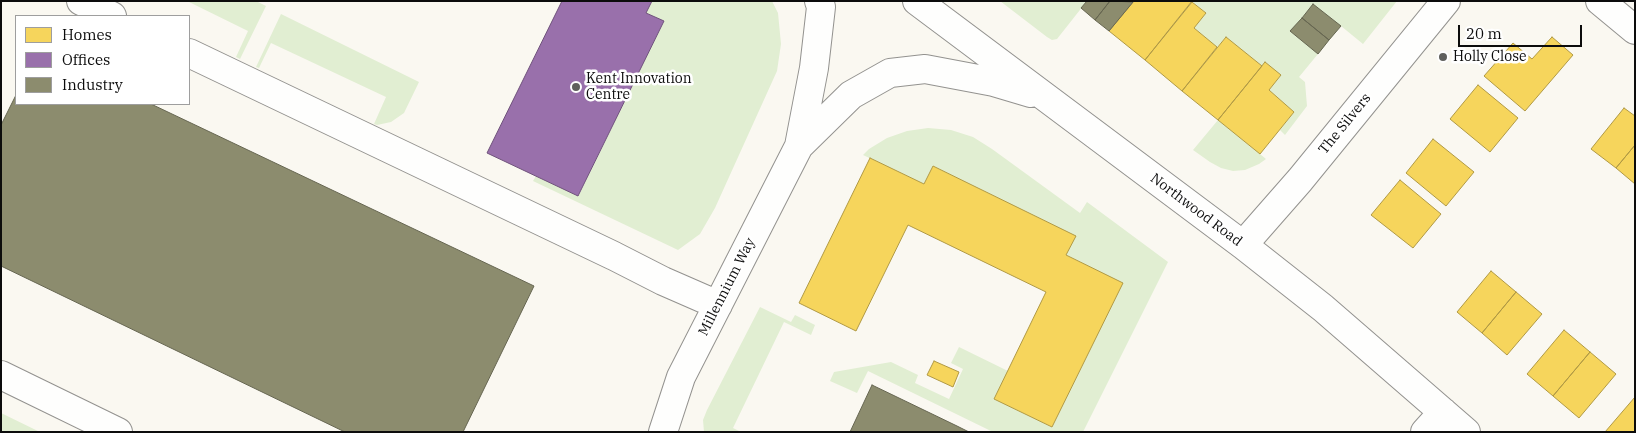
<!DOCTYPE html>
<style>
body{margin:0}
#map{position:relative;width:1636px;height:433px;overflow:hidden;background:#faf8f1;font-family:"IBM Plex Serif",serif}
canvas{display:block}
.frame{position:absolute;inset:0;border:2px solid #0c0c0c;pointer-events:none}
.legend{position:absolute;left:15px;top:15px;width:175px;height:90px;box-sizing:border-box;background:#fff;border:1px solid #9e9e9e;margin:0;padding:6px 9px;list-style:none;font-size:15px;color:#0c0c0c}
.legend li{display:flex;align-items:center;gap:10px;height:25px}
.legend b{width:25px;border:1px solid #9e9e9e}
.scale{position:absolute;left:1458px;top:25px;width:124px;height:22px;box-sizing:border-box;border:2px solid #0c0c0c;border-top:0;padding-left:6px;font-size:15px;line-height:18px;white-space:nowrap;color:#0c0c0c;-webkit-text-stroke:4px #fff;paint-order:stroke}
</style>
<div id="map">
<canvas width="1636" height="433"></canvas>
<div class="frame"></div>
<ul class="legend">
<li><b style="height:14px;background:#f6d55c"></b>Homes</li>
<li><b style="height:14px;background:#9970ab"></b>Offices</li>
<li><b style="height:14px;background:#8c8c6e"></b>Industry</li>
</ul>
<div class="scale">20 m</div>
</div>
<script>
const c = document.querySelector('canvas').getContext('2d');
c.lineJoin = 'round';
function fillPath(path, color) { c.fillStyle = color; c.fill(path, 'evenodd'); }
const shape = rows => new Path2D(rows.map(r => 'M' + r).join(''));
function strokePath(path, color, width, dash) { c.strokeStyle = color; c.lineWidth = width; c.lineCap = dash ? 'butt' : 'round'; c.setLineDash(dash || []); c.stroke(path); }
function drawText(font, color, halo, rows, align = 'center') {
  c.font = font + ' "IBM Plex Serif",serif'; c.lineWidth = 5; c.setLineDash([]); c.textBaseline = 'middle'; c.strokeStyle = halo; c.fillStyle = color; for (const [text, x, y, turn = 0] of rows) {
    c.save(); c.translate(x, y); c.rotate((+turn || 0) * Math.PI / 180); c.textAlign = isNaN(turn) ? turn : align; if (halo) c.strokeText(text, 0, 0); c.fillText(text, 0, 0); c.restore();
  }
}
const green = shape([
 [187,1,256,1,266,6,240,59,236,57,248,31],
 [652,1,772,1,778,13,781,44,777,71,715,208,700,234,678,250,533,181,536,176,579,195,664,21,646,13],
 [1000,1,1087,1,1057,39,1052,40,1047,37],
 [1397,1,1363,44,1341,26,1299,77,1305,82,1307,106,1285,135,1280,130,1294,112,1269,90,1281,75,1262,66,1226,37,1217,47,1194,28,1206,13,1192,1],
 [281,14,419,82,404,113,391,122,377,125,374,124,386,97,271,43,259,68,256,67],
 [1218,120,1260,154,1266,159,1259,164,1245,170,1233,171,1221,168,1210,162,1193,150],
 [928,128,951,130,973,137,992,149,1080,213,1087,202,1168,262,1083,432,993,432,868,371,857,393,830,381,834,372,891,362,918,375,915,383,949,399,963,369,951,363,959,347,1008,371,994,399,1052,427,1122,284,1066,255,1075,236,933,166,924,184,863,155,869,149,887,138,907,131],
 [760,307,791,322,795,315,815,325,811,335,784,322,733,428,741,432,704,432,703,420,707,410],
 [1,413,40,432,1,432]
]);
const homes = shape([
 [1134,1,1192,1,1145,60,1109,31,1134,1],
 [1192,2,1206,13,1194,28,1217,47,1182,91,1145,60,1192,2],
 [1226,37,1262,66,1218,120,1182,91,1226,37],
 [1552,37,1573,55,1525,111,1484,76,1513,43,1532,59,1552,37],
 [1265,62,1281,75,1269,90,1294,112,1260,154,1218,120,1265,62],
 [1478,85,1518,118,1490,152,1450,119,1478,85],
 [1624,108,1635,116,1635,145,1616,168,1591,149,1624,108],
 [1433,139,1474,172,1446,206,1406,173,1433,139],
 [1635,145,1635,184,1616,168,1635,145],
 [870,158,924,184,933,166,1076,236,1066,255,1123,283,1052,427,994,399,1046,292,908,225,856,331,799,303,870,158],
 [1400,180,1441,214,1413,248,1371,215,1400,180],
 [1491,271,1516,292,1482,333,1457,312,1491,271],
 [1516,292,1542,314,1507,355,1482,333,1516,292],
 [1564,330,1590,352,1553,396,1527,374,1564,330],
 [1590,352,1616,374,1579,418,1553,396,1590,352],
 [934,361,959,372,953,387,927,375,934,361],
 [1635,397,1635,432,1605,432,1635,397]
]);
const offices = shape([
 [562,1,652,1,646,13,664,21,578,196,487,153,562,1]
]);
const industry = shape([
 [1087,1,1110,1,1095,20,1081,8,1087,1],
 [1110,1,1133,2,1109,31,1095,20,1110,1],
 [1313,4,1341,26,1329,40,1302,18,1313,4],
 [1302,18,1329,40,1318,54,1290,31,1302,18],
 [16,95,16,104,151,104,534,286,463,432,345,432,1,266,1,125,16,95],
 [872,385,957,426,969,432,850,432,872,385]
]);
const minor = shape([
 [81,1,112,16],
 [917,1,1243,245,1323,308,1466,432],
 [1600,1,1635,30],
 [189,53,614,256,663,281,718,305],
 [799,146,851,95,890,73,925,69,994,82,1031,93],
 [1243,245,1300,180,1446,1],
 [1,375,118,432],
 [663,432,681,377,799,146,814,68,821,7,819,1],
 [1425,432,1443,412]
]);
const markers = [
 [1443,57,5,"#5f5f5c"],
 [576,87,5,"#5f5f5c"]
];
const poiNames = [
 ["Holly Close",1453,57],
 ["Kent Innovation",586,79],
 ["Centre",586,95]
];
const streetNames = [
 ["The Silvers",1345,124,-51],
 ["Northwood Road",1196,210,37],
 ["Millennium Way",727,287,-63]
];
fillPath(green, '#e1eed2');
fillPath(homes, '#f6d55c');
strokePath(homes, '#b09944', 1);
fillPath(offices, '#9970ab');
strokePath(offices, '#6f527b', 1);
fillPath(industry, '#8c8c6e');
strokePath(industry, '#666651', 1);
strokePath(minor, '#93928f', 30);
strokePath(minor, '#fefefd', 28);
for (const [x, y, r, color] of markers) { const dot = new Path2D(); dot.arc(x, y, r, 0, 2 * Math.PI); c.fillStyle = color; c.fill(dot); strokePath(dot, '#fff', 2); }
drawText('14px', '#0c0c0c', '#fff', poiNames, 'left');
drawText('14px', '#0c0c0c', '#fff', streetNames);
</script>
